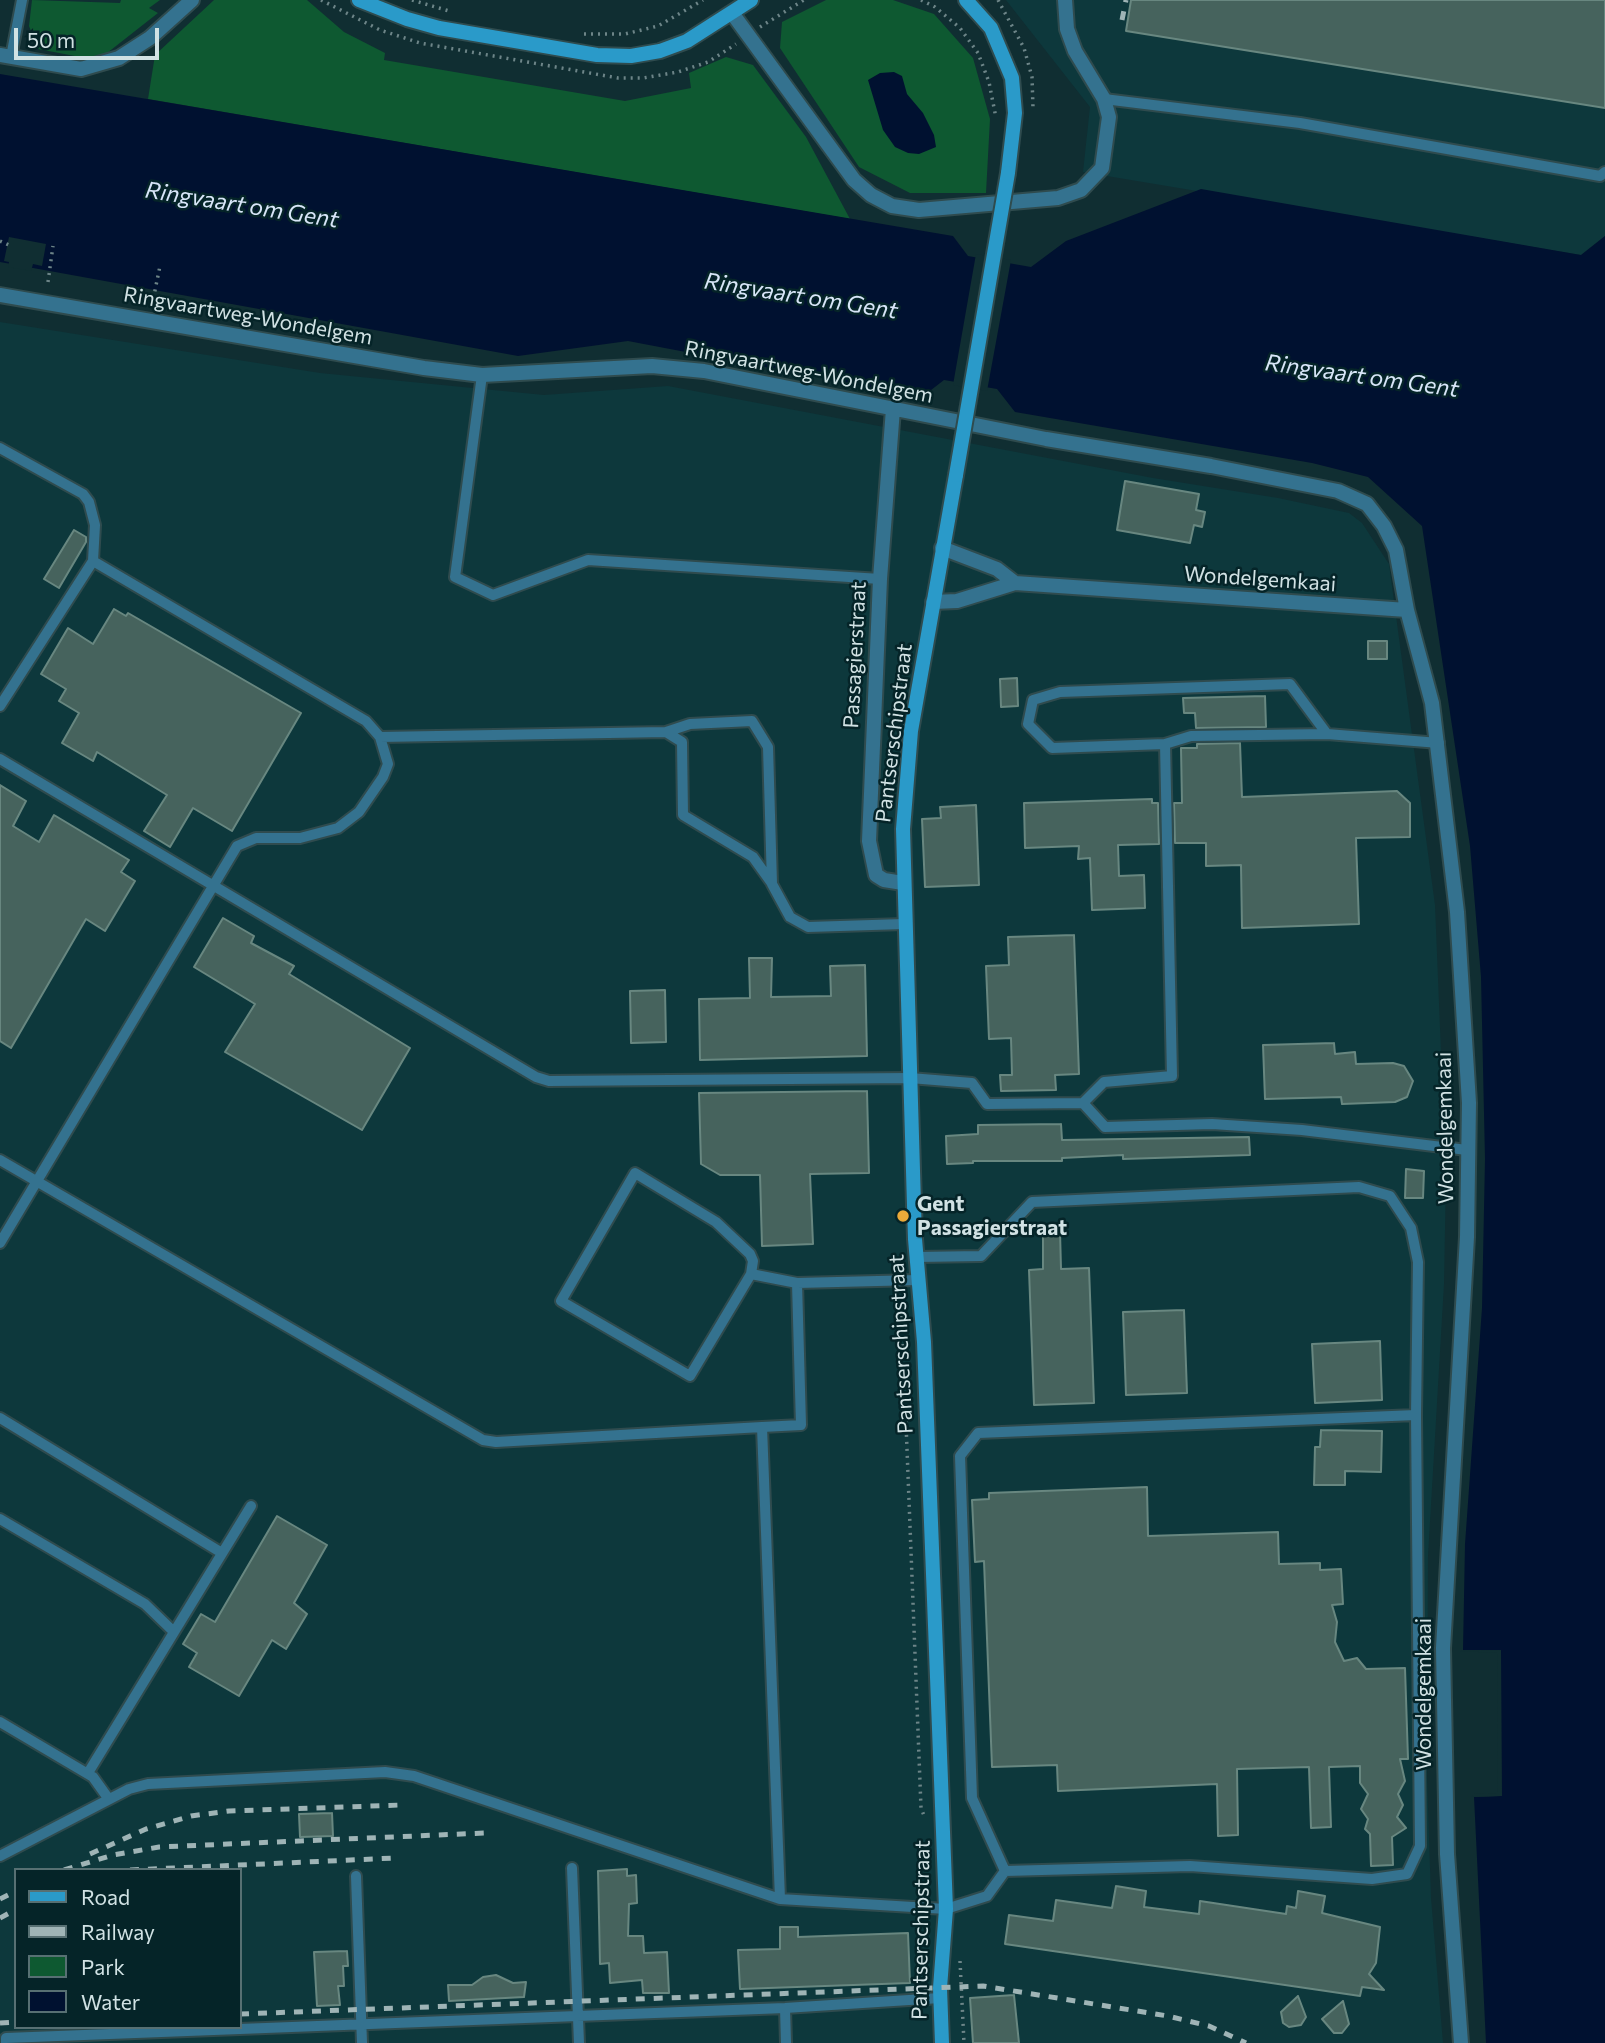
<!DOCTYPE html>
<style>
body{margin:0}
#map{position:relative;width:1605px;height:2043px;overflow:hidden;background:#102e32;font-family:Commissioner,sans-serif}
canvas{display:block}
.legend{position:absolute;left:14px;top:1868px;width:228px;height:161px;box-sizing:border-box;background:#052428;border:2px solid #577073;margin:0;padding:9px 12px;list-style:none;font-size:21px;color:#d1e2e4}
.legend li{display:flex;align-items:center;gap:14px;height:35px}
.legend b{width:35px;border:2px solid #577073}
.scale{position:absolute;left:14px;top:28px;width:145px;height:32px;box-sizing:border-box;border:4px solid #d1e2e4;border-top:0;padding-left:9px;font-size:21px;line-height:24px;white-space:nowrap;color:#d1e2e4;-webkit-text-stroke:5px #052428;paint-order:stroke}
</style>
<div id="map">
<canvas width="1605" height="2043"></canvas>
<ul class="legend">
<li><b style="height:9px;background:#2a9ac9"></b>Road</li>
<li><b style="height:9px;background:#9fb4b6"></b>Railway</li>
<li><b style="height:19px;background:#0e5931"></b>Park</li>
<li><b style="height:19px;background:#001130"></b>Water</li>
</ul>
<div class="scale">50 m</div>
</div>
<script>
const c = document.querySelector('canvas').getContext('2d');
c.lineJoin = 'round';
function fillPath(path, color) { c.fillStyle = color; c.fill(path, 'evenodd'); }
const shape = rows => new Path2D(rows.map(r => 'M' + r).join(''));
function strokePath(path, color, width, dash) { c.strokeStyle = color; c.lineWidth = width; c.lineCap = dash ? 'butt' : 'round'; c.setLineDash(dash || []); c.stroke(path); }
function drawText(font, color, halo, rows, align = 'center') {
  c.font = font + ' Commissioner,sans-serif'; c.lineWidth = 5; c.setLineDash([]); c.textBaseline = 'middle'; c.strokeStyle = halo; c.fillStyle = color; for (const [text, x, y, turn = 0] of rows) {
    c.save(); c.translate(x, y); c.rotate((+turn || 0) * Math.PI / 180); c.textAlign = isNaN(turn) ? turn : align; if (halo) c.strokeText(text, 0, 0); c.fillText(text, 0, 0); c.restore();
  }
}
const built = shape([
 [1006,0,1605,0,1605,236,1581,255,1083,172,1090,107],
 [0,322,320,373,544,395,668,386,1153,478,1278,498,1349,513,1362,523,1389,564,1435,905,1446,1175,1444,1284,1428,1556,1427,1778,1431,1898,1443,2043,0,2043],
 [16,1870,240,1870,240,2027,16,2027]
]);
const green = shape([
 [32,0,120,3,121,0,160,0,149,8,158,13,102,57,80,57,38,49,29,26],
 [214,0,307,0,344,32,385,53,384,60,625,101,691,88,689,73,726,57,753,65,806,137,850,219,148,99,155,55],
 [826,0,893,0,934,14,973,58,990,119,986,193,910,193,859,167,780,48,782,22]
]);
const water = shape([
 [894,72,902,76,907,94,923,113,934,135,936,147,919,154,908,153,895,147,883,130,868,80,880,73],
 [0,74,953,236,968,256,1031,267,1066,241,1201,189,1581,255,1605,236,1605,2043,1486,2043,1474,1797,1501,1796,1501,1650,1463,1650,1465,1544,1482,1308,1485,1159,1481,977,1470,846,1422,526,1368,477,1312,463,1015,412,997,389,944,380,922,397,628,341,518,356,0,262]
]);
const pier = shape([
 [9,237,46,244,42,266,33,264,31,271,8,267,9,262,4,261],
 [976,254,1011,260,987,391,953,385],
 [1501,1650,1502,1796,1471,1797,1474,1794,1498,1793,1497,1653,1460,1651]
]);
const building = shape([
 [1131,0,1605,0,1605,108,1126,31,1131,0],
 [1125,481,1199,494,1196,510,1205,512,1202,527,1194,525,1190,543,1117,530,1125,481],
 [74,530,86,537,86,542,59,588,44,579,74,530],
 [114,609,126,616,128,613,301,713,232,831,193,808,170,847,144,831,167,795,97,752,93,761,62,743,79,713,59,701,66,689,41,674,68,628,93,644,114,609],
 [1368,641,1387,641,1387,659,1368,659,1368,641],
 [1017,678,1018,706,1001,707,1000,679,1017,678],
 [1265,696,1266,727,1196,728,1195,713,1184,713,1183,698,1265,696],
 [1240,743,1242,797,1397,791,1410,803,1410,837,1356,838,1359,924,1242,928,1241,865,1206,866,1206,843,1175,843,1174,803,1182,803,1181,748,1197,748,1197,744,1240,743],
 [0,785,26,801,13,826,39,842,54,815,129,860,121,872,135,881,105,931,86,919,11,1048,0,1041,0,785],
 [1152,799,1152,803,1158,803,1159,844,1118,845,1119,876,1144,875,1145,908,1092,910,1090,858,1078,859,1079,846,1025,848,1024,803,1152,799],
 [976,805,979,885,925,887,922,819,941,818,940,807,976,805],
 [223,918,254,936,251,943,294,966,289,974,410,1048,362,1130,225,1052,255,1004,194,967,223,918],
 [1074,935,1079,1074,1055,1075,1056,1090,1001,1091,1000,1075,1012,1075,1011,1038,989,1039,986,966,1009,965,1008,937,1074,935],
 [749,958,772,958,771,997,831,996,830,966,865,965,867,1056,700,1060,699,999,750,998,749,958],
 [665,990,666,1042,631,1043,630,991,665,990],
 [1334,1043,1335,1054,1355,1052,1356,1064,1393,1063,1404,1066,1413,1081,1407,1097,1395,1102,1342,1104,1341,1097,1265,1099,1263,1045,1334,1043],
 [867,1091,869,1173,810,1174,813,1244,762,1246,760,1175,720,1175,701,1164,699,1093,867,1091],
 [1061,1124,1062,1140,1249,1137,1250,1155,1123,1159,1123,1155,1062,1158,1062,1161,973,1161,973,1163,947,1164,946,1136,978,1134,978,1125,1061,1124],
 [1406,1169,1424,1171,1423,1198,1405,1198,1406,1169],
 [1043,1231,1060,1231,1061,1269,1089,1268,1094,1403,1034,1405,1029,1270,1043,1269,1043,1231],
 [1184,1310,1187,1393,1126,1395,1123,1312,1184,1310],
 [1380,1341,1382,1400,1315,1403,1312,1344,1380,1341],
 [1321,1430,1382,1431,1381,1472,1345,1471,1345,1485,1314,1485,1315,1447,1320,1447,1321,1430],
 [1147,1487,1148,1536,1278,1532,1279,1564,1320,1563,1320,1570,1341,1569,1343,1604,1332,1605,1337,1622,1335,1642,1344,1661,1357,1658,1366,1669,1405,1668,1408,1759,1400,1759,1405,1781,1398,1794,1403,1805,1397,1817,1406,1828,1392,1837,1393,1865,1371,1866,1370,1834,1365,1829,1368,1819,1361,1809,1368,1794,1360,1783,1360,1766,1329,1767,1331,1827,1311,1828,1309,1767,1237,1769,1238,1835,1218,1836,1217,1784,1058,1791,1057,1765,992,1767,984,1561,975,1562,972,1500,989,1499,989,1493,1147,1487],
 [277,1516,327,1545,294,1603,307,1614,286,1649,272,1640,239,1696,189,1667,197,1653,183,1644,201,1614,215,1622,277,1516],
 [332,1813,333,1836,300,1837,299,1814,332,1813],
 [627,1869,627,1876,636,1875,637,1903,629,1904,628,1936,643,1936,644,1953,667,1952,669,1993,643,1993,642,1980,610,1983,609,1963,600,1964,598,1871,627,1869],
 [1116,1886,1146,1891,1144,1907,1199,1914,1200,1901,1286,1914,1287,1906,1296,1908,1298,1891,1325,1896,1322,1913,1380,1927,1376,1963,1369,1974,1384,1990,1362,1987,1360,1996,1005,1944,1009,1915,1053,1921,1056,1900,1112,1908,1116,1886],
 [780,1927,798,1927,798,1937,908,1933,910,1983,740,1989,738,1950,780,1949,780,1927],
 [347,1951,348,1966,343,1966,344,1986,338,1986,340,2005,317,2006,314,1952,347,1951],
 [496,1975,513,1983,526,1982,524,1997,449,2001,448,1985,472,1985,483,1977,496,1975],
 [1014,1995,1019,2043,973,2043,970,1998,1014,1995],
 [1298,1996,1306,2017,1301,2025,1289,2027,1283,2023,1281,2012,1298,1996],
 [1343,2001,1349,2024,1342,2033,1334,2033,1322,2019,1343,2001]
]);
const path = shape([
 [321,0,380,30,420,43,618,78,643,78,678,72,708,62,736,44],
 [412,0,449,11],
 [921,0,935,7,960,28,978,53,989,82,996,118],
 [998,0,1024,48,1032,77,1033,108],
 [760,27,804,0],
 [584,34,625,34,658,26,703,0],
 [0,241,9,245],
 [48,282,53,246],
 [152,305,160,266],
 [901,1295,921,1808,925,1818],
 [960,1961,964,2043]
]);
const service = shape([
 [11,57,22,0],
 [1104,99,1300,123,1600,176,1605,172],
 [482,375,455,577,493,595,588,560,880,579],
 [0,448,83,494,89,502,95,525,93,561],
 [0,706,93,561,366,721,380,737,388,764,383,777,359,812,338,828,300,838,256,838,237,846,0,1243],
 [666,732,682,742,683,815,753,857,771,882],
 [380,737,666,732,690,724,752,721,768,747,772,884,790,917,808,927,904,924],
 [1165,744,1052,748,1028,724,1033,700,1060,692,1290,684,1327,734],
 [0,759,536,1077,549,1081,910,1078,972,1083,987,1104,1083,1103,1104,1082,1172,1076,1165,744,1191,736,1327,734,1439,743],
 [1083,1103,1105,1127,1212,1124,1302,1130,1467,1150],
 [0,1160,483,1440,496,1442,762,1427,780,1899],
 [917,1257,981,1256,1032,1202,1359,1187,1390,1196,1411,1228,1418,1262,1416,1415,1420,1846,1407,1874,1372,1879,1190,1866,1005,1871,972,1798,960,1456,978,1433,1416,1415],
 [751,1274,690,1376,561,1301,635,1173,716,1222,750,1254,753,1261,751,1274,797,1283,801,1425,762,1427],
 [797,1283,918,1280],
 [0,1418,222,1553],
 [0,1519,145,1604,174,1632],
 [0,1722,93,1777,108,1798],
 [88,1773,251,1506],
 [0,1856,129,1789,148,1784,385,1772,414,1776,780,1899,946,1909,987,1896,1005,1871],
 [572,1868,579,2043],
 [356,1876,362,2043],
 [785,2008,786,2043],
 [6,2043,6,2038,785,2008,940,1998]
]);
const minor = shape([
 [732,13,854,180,871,195,892,206,919,210,1058,198,1081,190,1102,168,1109,117,1104,99,1075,51,1067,29,1065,0],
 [0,55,81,69,119,58,150,38,192,0],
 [0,295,424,368,482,375,652,366,704,371,1046,439,1211,466,1338,491,1367,504,1384,526,1396,550,1407,610,1432,703,1457,912,1469,1103,1467,1237,1443,1648,1447,1854,1461,2043],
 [893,409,880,579,869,841,876,875,884,880,903,883],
 [942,548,997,569,1015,583],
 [933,602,957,601,1015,583,1407,610]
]);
const secondary = shape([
 [359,0,407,19,439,28,597,55,631,56,660,51,687,41,751,0],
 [966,0,991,28,1012,78,1015,113,1008,173],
 [942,2043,940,1988,946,1909,924,1342,915,1239,903,829,911,731,956,475]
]);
const rail = shape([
 [1122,20,1126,0],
 [90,1854,146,1829,191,1816,229,1811,401,1805],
 [64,1870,113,1855,159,1847,485,1833],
 [130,1870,395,1858],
 [0,1899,16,1891],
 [0,1918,15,1910],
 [240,2014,983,1986,1168,2016,1209,2026,1246,2043],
 [0,2023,16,2022]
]);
const secondaryBridge = shape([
 [956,475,1008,173]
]);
const markers = [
 [903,1216,7,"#ebaa39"]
];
const streetNames = [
 ["Ringvaartweg-Wondelgem",248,316,10],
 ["Ringvaartweg-Wondelgem",809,372,11],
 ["Wondelgemkaai",1260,579,4],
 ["Passagierstraat",855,655,-87],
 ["Pantserschipstraat",894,733,-83],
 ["Wondelgemkaai",1445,1128,-91],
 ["Pantserschipstraat",901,1344,-93],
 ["Wondelgemkaai",1424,1694,-90],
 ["Pantserschipstraat",921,1930,-89]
];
const poiNames = [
 ["Gent",917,1204],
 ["Passagierstraat",917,1228]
];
const waterNames = [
 ["Ringvaart om Gent",242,205,9],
 ["Ringvaart om Gent",801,296,9],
 ["Ringvaart om Gent",1362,376,8]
];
fillPath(built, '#0d383c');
fillPath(green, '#0e5931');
fillPath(water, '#001130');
fillPath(pier, '#102e32');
fillPath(building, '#46635d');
strokePath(building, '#688780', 2);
strokePath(service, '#2f4b4e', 14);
strokePath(minor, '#2f4b4e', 18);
strokePath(secondary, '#2f4b4e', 18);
strokePath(path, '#6d8588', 3.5, [2, 5]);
strokePath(service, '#34728f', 10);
strokePath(minor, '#34728f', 14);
strokePath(secondary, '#2a9ac9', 14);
strokePath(rail, '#9fb4b6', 5, [9, 9]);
strokePath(secondaryBridge, '#2f4b4e', 18, []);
strokePath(secondaryBridge, '#2a9ac9', 14);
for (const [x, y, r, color] of markers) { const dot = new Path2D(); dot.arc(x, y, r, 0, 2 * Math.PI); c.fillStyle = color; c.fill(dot); strokePath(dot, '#052428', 2.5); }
drawText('21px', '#d1e2e4', '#052428', streetNames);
drawText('bold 21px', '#d1e2e4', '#052428', poiNames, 'left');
drawText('italic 23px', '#d8e6f8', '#052428', waterNames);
</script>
